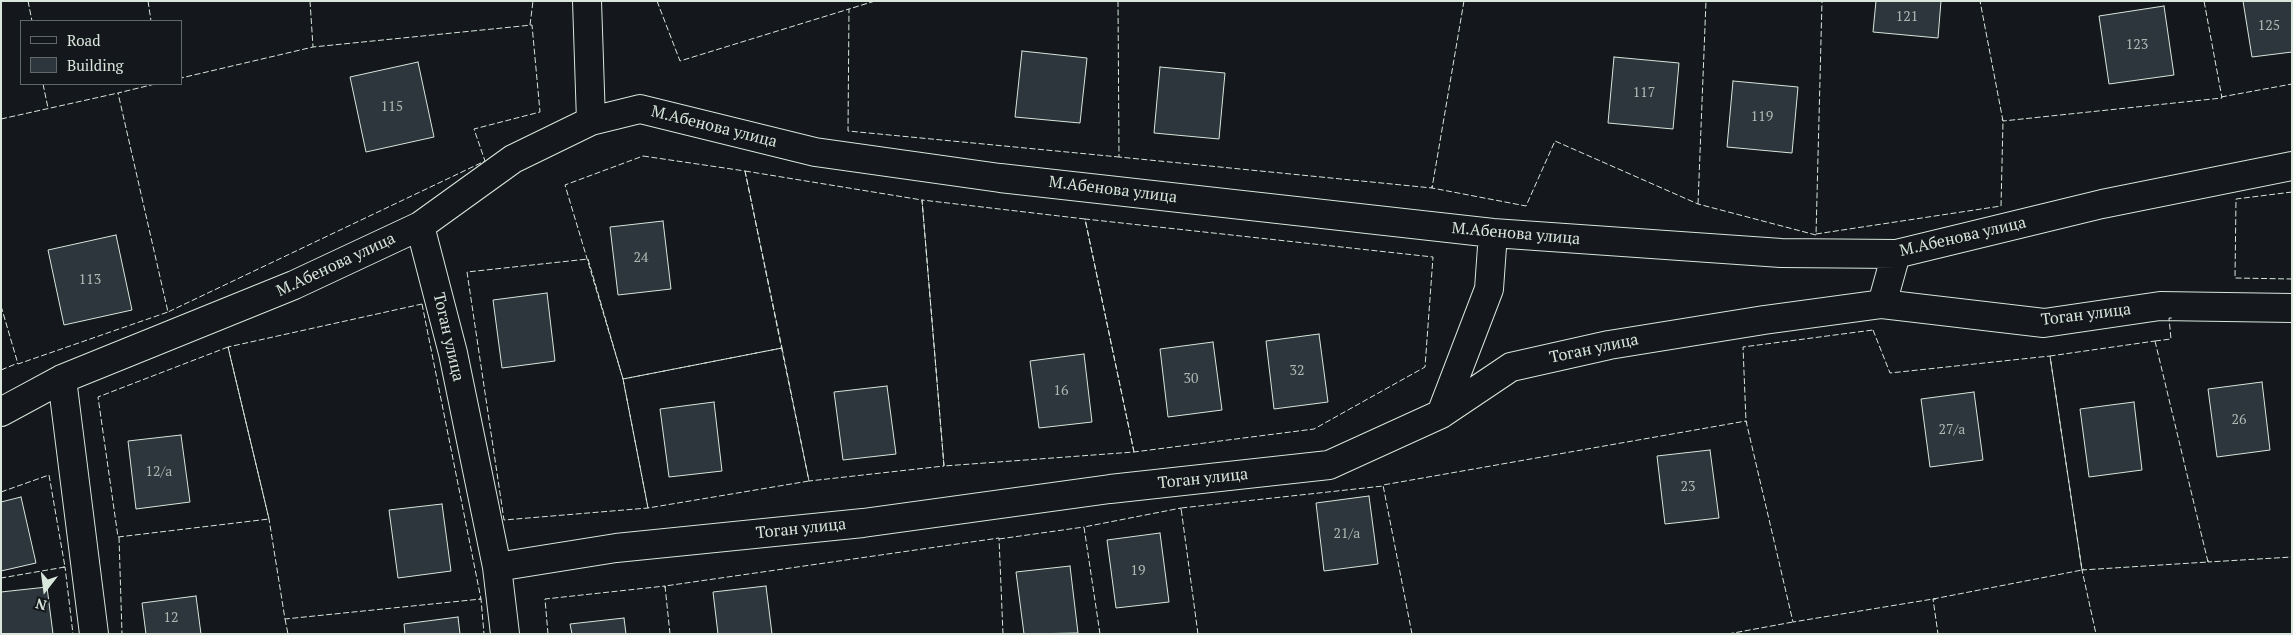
<!DOCTYPE html>
<meta charset="utf-8">
<style>
body{margin:0}
#map{position:relative;width:2293px;height:635px;overflow:hidden;background:#14181c;font-family:"PT Serif",serif}
canvas{display:block}
.frame{position:absolute;inset:0;border:2px solid #d8e6dc;pointer-events:none}
.legend{position:absolute;left:20px;top:20px;width:162px;height:65px;box-sizing:border-box;background:#14181c;border:1px solid #626a69;margin:0;padding:6px 9px;list-style:none;font-size:15px;color:#d8e6dc}
.legend li{display:flex;align-items:center;gap:10px;height:25px}
.legend b{width:25px;border:1px solid #626a69}
.north{position:absolute;left:20px;top:565px;width:50px;height:50px;-webkit-text-stroke:4px #14181c;paint-order:stroke;rotate:195deg;font-size:14px;font-weight:700;line-height:20px;text-align:center;color:#d8e6dc}
.north::after{content:'';display:block;margin:auto;width:18px;height:22px;background:#d8e6dc;clip-path:polygon(50% 0,100% 100%,50% 72%,0 100%)}
</style>
<div id="map">
<canvas width="2293" height="635"></canvas>
<div class="frame"></div>
<ul class="legend">
<li><b style="height:6px;background:#14181c"></b>Road</li>
<li><b style="height:14px;background:#2c363c"></b>Building</li>
</ul>
<div class="north">N</div>
</div>
<script>
const c = document.querySelector('canvas').getContext('2d');
c.lineJoin = 'round';
function fillPath(path, color) { c.fillStyle = color; c.fill(path, 'evenodd'); }
const shape = rows => new Path2D(rows.map(r => 'M' + r).join(''));
function strokePath(path, color, width, dash) { c.strokeStyle = color; c.lineWidth = width; c.lineCap = dash ? 'butt' : 'round'; c.setLineDash(dash || []); c.stroke(path); }
function drawText(font, color, halo, rows, align = 'center') {
  c.font = font + ' "PT Serif",serif'; c.lineWidth = 4; c.setLineDash([]); c.textBaseline = 'middle'; c.strokeStyle = halo; c.fillStyle = color; for (const [text, x, y, turn = 0] of rows) {
    c.save(); c.translate(x, y); c.rotate((+turn || 0) * Math.PI / 180); c.textAlign = isNaN(turn) ? turn : align; if (halo) c.strokeText(text, 0, 0); c.fillText(text, 0, 0); c.restore();
  }
}
const building = shape([
 [1876,1,1941,1,1938,38,1873,32,1876,1],
 [2243,1,2292,1,2292,52,2252,57,2243,1],
 [2164,6,2174,75,2109,84,2099,16,2164,6],
 [1022,51,1087,58,1080,123,1015,117,1022,51],
 [1614,57,1679,63,1673,129,1608,123,1614,57],
 [418,62,434,137,366,152,350,77,418,62],
 [1160,67,1225,73,1219,139,1154,133,1160,67],
 [1733,81,1798,87,1792,153,1727,147,1733,81],
 [663,221,671,289,618,295,610,227,663,221],
 [116,235,132,310,64,325,48,250,116,235],
 [547,293,555,361,502,368,493,300,547,293],
 [1319,334,1328,402,1274,409,1266,341,1319,334],
 [1213,342,1222,410,1168,417,1160,349,1213,342],
 [1084,354,1092,422,1039,428,1030,361,1084,354],
 [2262,382,2270,450,2217,457,2208,389,2262,382],
 [887,386,896,454,843,460,834,392,887,386],
 [1974,392,1983,460,1930,467,1921,399,1974,392],
 [714,402,722,471,669,477,660,409,714,402],
 [2134,402,2142,470,2089,477,2080,409,2134,402],
 [181,435,190,502,136,509,128,441,181,435],
 [1710,450,1719,518,1665,524,1657,456,1710,450],
 [1369,496,1378,564,1324,571,1316,503,1369,496],
 [21,497,36,563,1,571,1,502,21,497],
 [442,504,451,571,398,578,389,510,442,504],
 [1160,533,1169,602,1116,608,1107,540,1160,533],
 [1070,566,1078,633,1024,634,1016,572,1070,566],
 [766,586,772,634,718,634,713,592,766,586],
 [47,587,53,634,1,634,1,592,47,587],
 [196,596,201,634,146,634,142,603,196,596],
 [458,617,460,634,405,634,404,624,458,617],
 [624,618,626,634,572,634,570,624,624,618]
]);
const minor = shape([
 [587,1,591,121],
 [420,226,453,353,497,567,505,634],
 [1882,304,2044,323,2160,306,2292,308],
 [62,379,94,634],
 [1,412,62,379,294,285,420,226,513,159,591,121,640,109,815,152,1000,178,1493,233,1781,253,1896,254,2102,204,2292,166],
 [1441,414,1489,289,1493,233],
 [497,567,616,548,863,523,1110,489,1329,465,1441,414,1511,367,1609,345,1764,320,1882,304,1896,254]
]);
const fence = shape([
 [28,1,32,21],
 [148,1,151,21],
 [310,1,313,47],
 [657,1,680,61,849,9],
 [875,1,849,9,848,131,1119,157],
 [1118,1,1119,157,1432,188,1432,186],
 [1464,1,1432,188,1526,206,1555,141,1698,204,1816,235,1822,1],
 [530,25,533,1],
 [43,84,48,108],
 [155,84,118,93,168,312,485,161,474,129,540,112,532,25,313,47,181,78],
 [2221,97,2292,84],
 [1,119,118,93],
 [2002,119,2003,121,2222,98,2204,1],
 [643,156,745,171,782,348,623,379,565,185,643,156],
 [745,171,922,200,944,466,809,481,745,171],
 [2292,192,2236,199,2235,278,2292,279],
 [1698,204,1706,1],
 [1816,234,2001,206,2003,121,1980,1],
 [588,259,623,379,648,508,504,520,467,272,588,259],
 [422,304,481,599,285,619,269,519,228,347,422,304],
 [1,306,18,364,168,312,167,310],
 [1873,330,1890,373,2050,356,2082,570,1933,599,1793,622,1746,421,1743,347,1873,330],
 [2155,341,2208,562,2082,570,2050,356,2155,341],
 [2155,341,2171,339,2169,318,2172,318],
 [228,347,269,519,118,537,98,397,228,347],
 [782,348,809,481,648,508,623,379,782,348],
 [1,370,18,363],
 [1134,452,1085,219,922,200,944,466,1134,452,1314,429,1425,367,1433,257,1085,219,1134,452],
 [1,492,49,475,65,567,1,578],
 [119,537,122,634],
 [999,539,1084,527],
 [2208,560,2208,562,2292,557],
 [63,567,65,567,73,634],
 [2084,569,2082,570,2096,634],
 [479,599,481,599,484,634],
 [1936,599,1933,599,1938,634],
 [285,619,288,634],
 [548,634,545,599,665,586,665,588],
 [670,634,665,586,999,538,1003,634],
 [1100,634,1084,527,1181,508,1181,510],
 [1198,634,1181,508,1383,486],
 [1412,634,1383,485,1746,421,1747,423],
 [1728,634,1793,622,1793,620]
]);
const numberNames = [
 ["121",1907,17],
 ["125",2269,26],
 ["123",2137,45],
 ["117",1644,93],
 ["115",392,107],
 ["119",1762,117],
 ["24",641,258],
 ["113",90,280],
 ["32",1297,371],
 ["30",1191,379],
 ["16",1061,391],
 ["26",2239,420],
 ["27/а",1952,430],
 ["12/а",159,472],
 ["23",1688,487],
 ["21/а",1347,534],
 ["19",1138,571],
 ["12",171,618]
];
const streetNames = [
 ["М.Абенова улица",714,127,14],
 ["М.Абенова улица",1113,190,7],
 ["М.Абенова улица",1516,234,5],
 ["М.Абенова улица",1963,237,-13],
 ["М.Абенова улица",336,265,-25],
 ["Тоган улица",2086,315,-7],
 ["Тоган улица",448,337,77],
 ["Тоган улица",1594,349,-12],
 ["Тоган улица",1203,479,-6],
 ["Тоган улица",801,529,-6]
];
fillPath(building, '#2c363c');
strokePath(building, '#d8e6dc', 1);
strokePath(minor, '#d8e6dc', 30);
strokePath(minor, '#14181c', 28);
strokePath(fence, '#d8e6dc', 1, [6, 2.5]);
drawText('14px', '#adbab4', null, numberNames);
drawText('16px', '#d8e6dc', '#14181c', streetNames);
</script>
